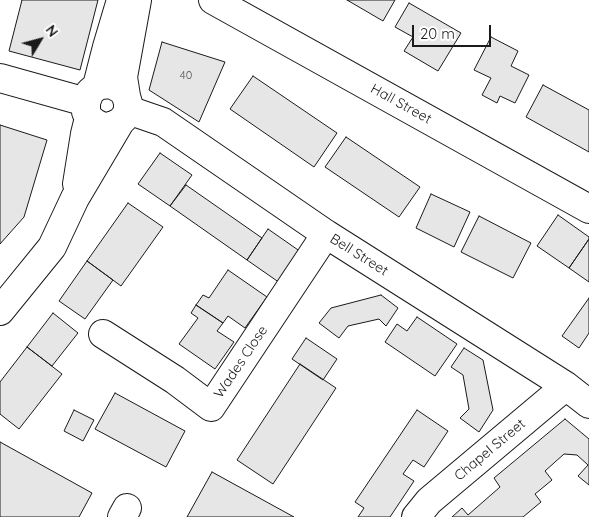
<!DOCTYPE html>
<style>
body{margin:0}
#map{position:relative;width:589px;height:517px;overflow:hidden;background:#fff;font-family:Quicksand,sans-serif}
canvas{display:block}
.north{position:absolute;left:15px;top:15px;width:50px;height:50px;-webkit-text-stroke:4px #fff;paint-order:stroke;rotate:53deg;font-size:14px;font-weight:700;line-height:20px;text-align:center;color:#1a1a1a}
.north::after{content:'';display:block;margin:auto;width:18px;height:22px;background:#1a1a1a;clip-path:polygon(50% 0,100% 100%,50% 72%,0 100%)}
.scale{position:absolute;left:412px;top:25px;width:79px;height:22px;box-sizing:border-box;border:2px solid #1a1a1a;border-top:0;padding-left:6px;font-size:15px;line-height:18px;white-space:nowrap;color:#1a1a1a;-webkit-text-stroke:4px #fff;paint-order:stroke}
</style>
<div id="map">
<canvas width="589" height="517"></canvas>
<div class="north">N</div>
<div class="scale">20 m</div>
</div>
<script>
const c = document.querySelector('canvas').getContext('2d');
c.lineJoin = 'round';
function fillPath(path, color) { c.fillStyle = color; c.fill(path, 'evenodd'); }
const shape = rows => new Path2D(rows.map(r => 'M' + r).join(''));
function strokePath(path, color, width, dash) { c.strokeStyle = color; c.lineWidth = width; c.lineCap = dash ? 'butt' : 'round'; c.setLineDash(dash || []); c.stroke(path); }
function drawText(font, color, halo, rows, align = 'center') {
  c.font = font + ' Quicksand,sans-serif'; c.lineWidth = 4; c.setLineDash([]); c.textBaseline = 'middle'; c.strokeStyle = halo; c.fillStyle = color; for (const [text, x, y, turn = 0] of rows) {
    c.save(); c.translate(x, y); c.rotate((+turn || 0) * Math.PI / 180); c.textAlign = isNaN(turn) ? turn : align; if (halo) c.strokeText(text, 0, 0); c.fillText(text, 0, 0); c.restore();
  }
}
const building = shape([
 [22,0,98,0,80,70,9,51,22,0],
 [347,0,395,0,383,21,347,0],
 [409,3,461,33,438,71,404,51,413,37,395,27,409,3],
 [491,37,518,51,511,66,529,75,515,103,500,96,497,103,482,95,491,78,474,70,491,37],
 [162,42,225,62,199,122,149,90,162,42],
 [253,76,337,133,314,167,230,109,253,76],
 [543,85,589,110,589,152,526,117,543,85],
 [0,125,47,140,24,217,0,244,0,125],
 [346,137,420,187,399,217,325,167,346,137],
 [160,153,192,175,170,206,138,184,160,153],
 [186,185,262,238,247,260,170,206,186,185],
 [431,194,470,212,454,247,416,228,431,194],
 [128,203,163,227,121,286,87,261,128,203],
 [558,215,589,237,589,239,569,268,537,246,558,215],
 [479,216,531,243,513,278,461,252,479,216],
 [268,229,301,252,280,283,247,260,268,229],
 [589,239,589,282,569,268,589,239],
 [87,261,113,280,85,319,59,301,87,261],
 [228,270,267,297,245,328,228,316,223,323,196,305,203,295,209,298,228,270],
 [381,295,398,308,386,326,379,319,348,326,339,338,319,323,331,308,381,295],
 [589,298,589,333,579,348,562,336,589,298],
 [196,305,223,323,217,331,234,342,215,369,179,344,198,318,191,313,196,305],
 [53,313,78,333,52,366,27,347,53,313],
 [417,317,457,344,435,376,385,342,397,324,407,331,417,317],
 [306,338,337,359,323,380,292,359,306,338],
 [27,347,62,374,19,429,0,414,0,382,27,347],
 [464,348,483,360,493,410,479,432,460,418,469,409,463,375,451,367,464,348],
 [300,364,336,388,273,484,237,460,300,364],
 [115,393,185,431,166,467,95,429,115,393],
 [74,410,94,420,83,441,64,431,74,410],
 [417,410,448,431,424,467,413,460,403,474,414,481,390,517,358,517,364,508,355,502,417,410],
 [565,419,589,439,589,485,578,476,588,465,577,455,564,454,545,471,552,480,535,494,541,502,523,517,452,517,462,508,468,515,500,487,494,478,565,419],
 [0,442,92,493,79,517,0,517,0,442],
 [212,472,294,517,187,517,212,472]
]);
const minor = shape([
 [213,0,589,209],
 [0,78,86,102],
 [128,110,163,122,326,234,566,386,589,404],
 [103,334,175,380,211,407,326,234],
 [122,517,127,508],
 [416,517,429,501,566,386]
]);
const major = shape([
 [97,86,107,47,121,0],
 [120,122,114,125,107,127,101,126,95,123,89,118,86,112,86,102,90,92,97,86,101,85,109,84,115,86,122,90,126,96],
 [77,184,85,134,89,118],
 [0,311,52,247,75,198,120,122,125,117,128,110,128,103,126,96,123,77,137,0]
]);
const numberNames = [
 ["40",186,76]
];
const streetNames = [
 ["Hall Street",401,104,29],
 ["Bell Street",359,255,32],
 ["Wades Close",241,362,-56],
 ["Chapel Street",490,450,-40]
];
fillPath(building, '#e6e6e6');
strokePath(building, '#1a1a1a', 1);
strokePath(minor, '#1a1a1a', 30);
strokePath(major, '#1a1a1a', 30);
strokePath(minor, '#fff', 28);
strokePath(major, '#fff', 28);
drawText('11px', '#4d4d4d', null, numberNames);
drawText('14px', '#1a1a1a', '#fff', streetNames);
</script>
